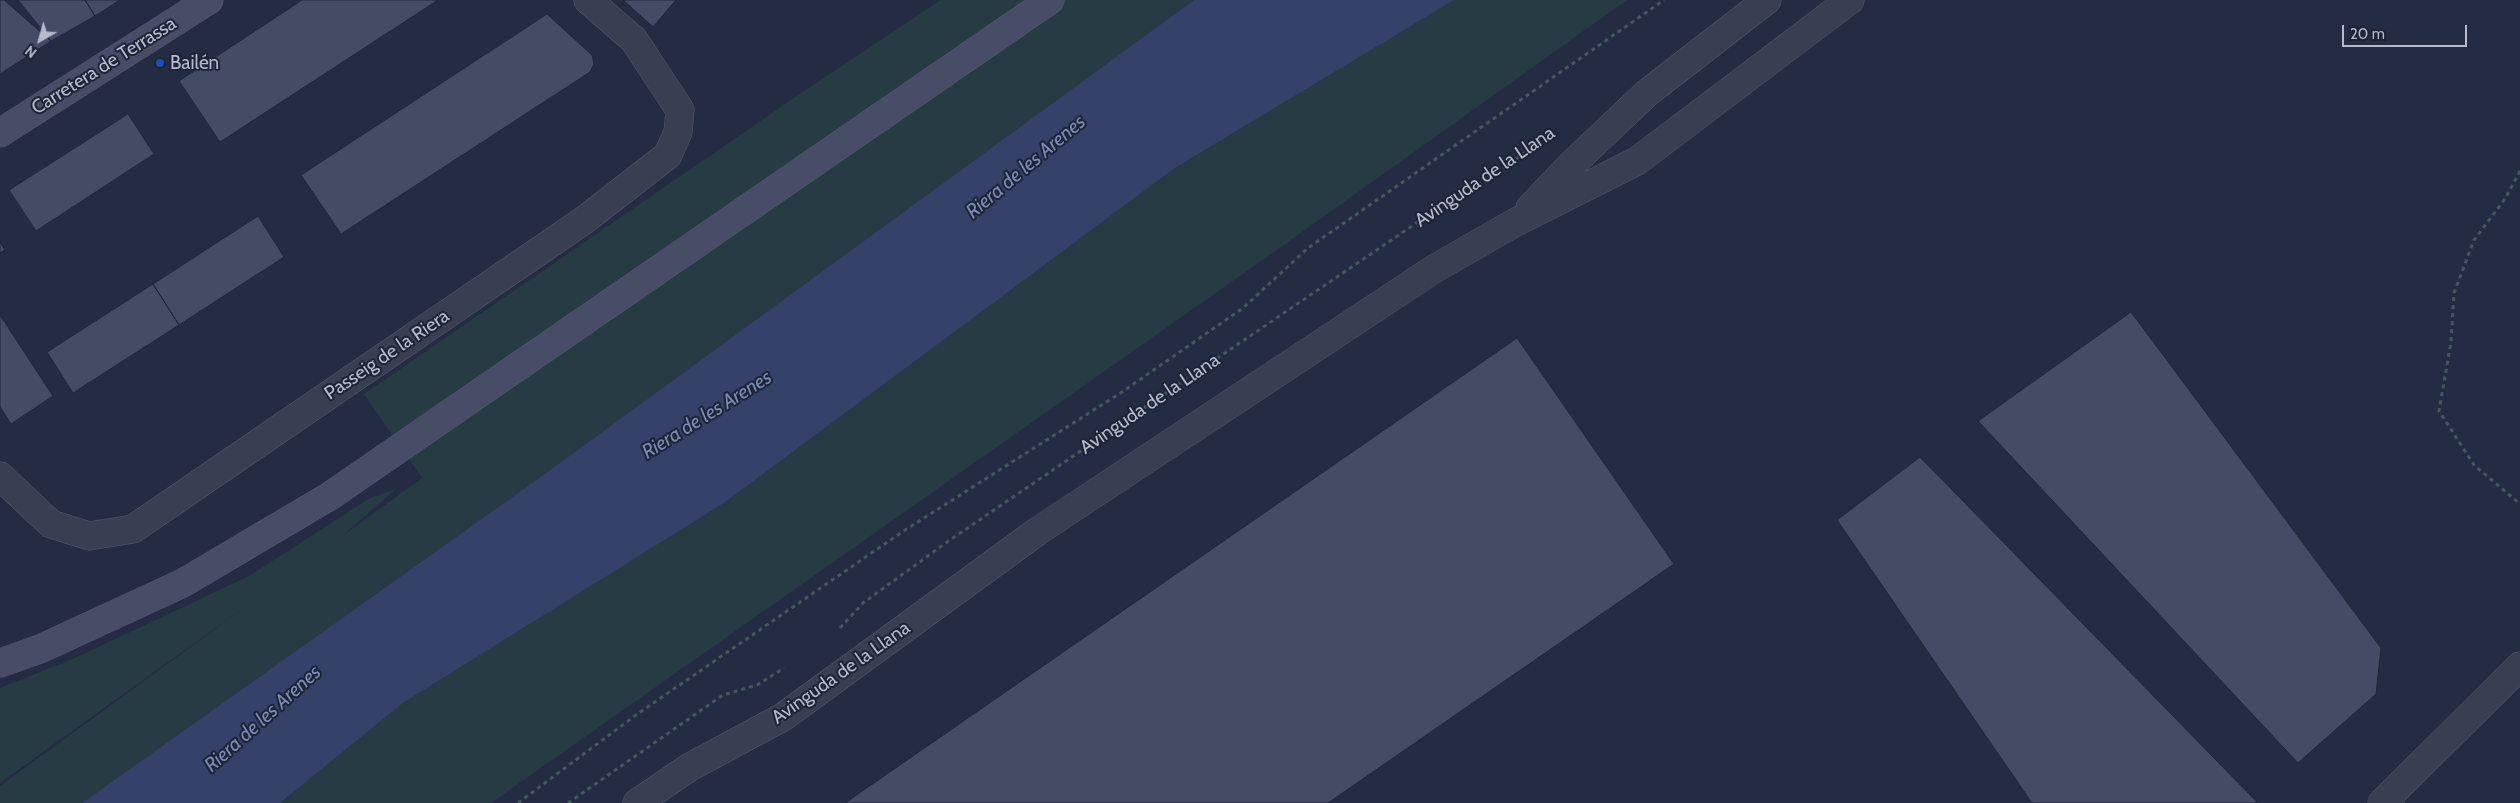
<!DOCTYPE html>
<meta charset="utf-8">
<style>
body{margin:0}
#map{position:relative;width:2520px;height:803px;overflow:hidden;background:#242c43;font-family:Cabin,sans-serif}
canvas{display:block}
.north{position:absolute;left:15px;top:15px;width:50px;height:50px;-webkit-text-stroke:4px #1d2438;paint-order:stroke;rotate:218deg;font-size:14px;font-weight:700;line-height:20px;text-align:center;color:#b6bacc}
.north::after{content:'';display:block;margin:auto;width:18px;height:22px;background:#b6bacc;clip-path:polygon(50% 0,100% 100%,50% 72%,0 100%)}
.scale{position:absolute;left:2342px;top:25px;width:125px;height:22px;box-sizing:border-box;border:2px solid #b6bacc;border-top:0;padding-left:6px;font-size:15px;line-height:18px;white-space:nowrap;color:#b6bacc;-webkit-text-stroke:4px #1d2438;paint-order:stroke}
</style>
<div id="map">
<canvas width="2520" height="803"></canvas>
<div class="north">N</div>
<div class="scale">20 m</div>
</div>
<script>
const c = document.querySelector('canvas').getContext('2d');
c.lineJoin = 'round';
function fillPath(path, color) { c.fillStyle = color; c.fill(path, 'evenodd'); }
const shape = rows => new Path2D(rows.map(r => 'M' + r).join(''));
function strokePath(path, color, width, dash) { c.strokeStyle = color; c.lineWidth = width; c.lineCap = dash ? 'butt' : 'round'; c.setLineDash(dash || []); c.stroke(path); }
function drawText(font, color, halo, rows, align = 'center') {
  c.font = font + ' Cabin,sans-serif'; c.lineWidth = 4; c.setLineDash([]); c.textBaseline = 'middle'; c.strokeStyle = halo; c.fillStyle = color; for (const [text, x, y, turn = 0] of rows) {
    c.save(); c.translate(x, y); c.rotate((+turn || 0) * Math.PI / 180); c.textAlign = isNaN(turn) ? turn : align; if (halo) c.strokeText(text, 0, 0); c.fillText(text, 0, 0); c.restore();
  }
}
const green = shape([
 [941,0,1194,0,535,481,82,803,0,803,0,786,252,602,0,783,0,688,75,658,249,576,370,498,396,489,341,537,422,478,364,394,788,102],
 [1454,0,1627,0,1281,247,491,803,280,803,403,703,724,503,1175,168]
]);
const water = shape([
 [1194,0,1454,0,1175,168,724,503,403,703,280,803,82,803,535,481]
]);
const building = shape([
 [0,0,4,0,51,41,0,74,0,0],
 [18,0,85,0,95,16,51,41,18,0],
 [85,0,120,0,95,16,85,0],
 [302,0,438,0,220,142,179,81,302,0],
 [623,0,676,0,653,27,623,0],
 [547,14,592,55,594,64,590,72,341,234,301,175,547,14],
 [128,114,154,154,36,231,9,190,128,114],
 [258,216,284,257,179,325,153,284,258,216],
 [0,242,5,250,0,253,0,242],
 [153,284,179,325,73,393,47,352,153,284],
 [2131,312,2381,648,2376,694,2298,763,1978,421,2131,312],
 [0,315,53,396,11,424,0,407,0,315],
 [1517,338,1674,564,1328,803,845,803,1517,338],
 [1920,457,2257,802,2256,803,2032,803,1837,520,1920,457]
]);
const path = shape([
 [2520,171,2505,199,2474,240,2454,293,2451,342,2439,411,2474,465,2520,504],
 [840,628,863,603,950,540,1428,215,1539,144],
 [518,803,636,715,902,532,1122,392,1243,308,1308,248,1664,0],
 [568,803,723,695,757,685,784,668]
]);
const street = shape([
 [1530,208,1571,165,1647,93,1767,0],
 [0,476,51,524,89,536,133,529,583,221,668,155,678,132,680,110,634,40,588,0],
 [637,803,690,767,783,717,1038,531,1434,269,1516,222,1637,161,1850,0],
 [2382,803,2520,666]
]);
const secondary = shape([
 [0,133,209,0],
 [0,663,40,649,183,583,330,496,1050,0]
]);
const markers = [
 [160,63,5,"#1a4fb4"]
];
const poiNames = [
 ["Bailén",170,63]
];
const streetNames = [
 ["Carretera de Terrassa",104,66,-32],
 ["Avinguda de la Llana",1485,177,-34],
 ["Passeig de la Riera",387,355,-34],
 ["Avinguda de la Llana",1150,404,-34],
 ["Avinguda de la Llana",841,673,-35]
];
const waterNames = [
 ["Riera de les Arenes",1026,167,-40],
 ["Riera de les Arenes",707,415,-32],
 ["Riera de les Arenes",263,719,-42]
];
fillPath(green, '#263b44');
fillPath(water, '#354169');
fillPath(building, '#434b65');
strokePath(building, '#20263a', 1);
strokePath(street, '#545a6d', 29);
strokePath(secondary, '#545a6d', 29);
strokePath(path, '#455860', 3, [4, 4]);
strokePath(street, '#393f52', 28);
strokePath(secondary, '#474d66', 28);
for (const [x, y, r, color] of markers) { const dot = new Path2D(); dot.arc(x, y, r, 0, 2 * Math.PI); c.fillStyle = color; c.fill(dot); strokePath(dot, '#1d2438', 2); }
drawText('19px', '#b6bacc', '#1d2438', poiNames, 'left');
drawText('19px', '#b6bacc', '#1d2438', streetNames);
drawText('italic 20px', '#7c8ab5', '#1d2438', waterNames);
</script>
